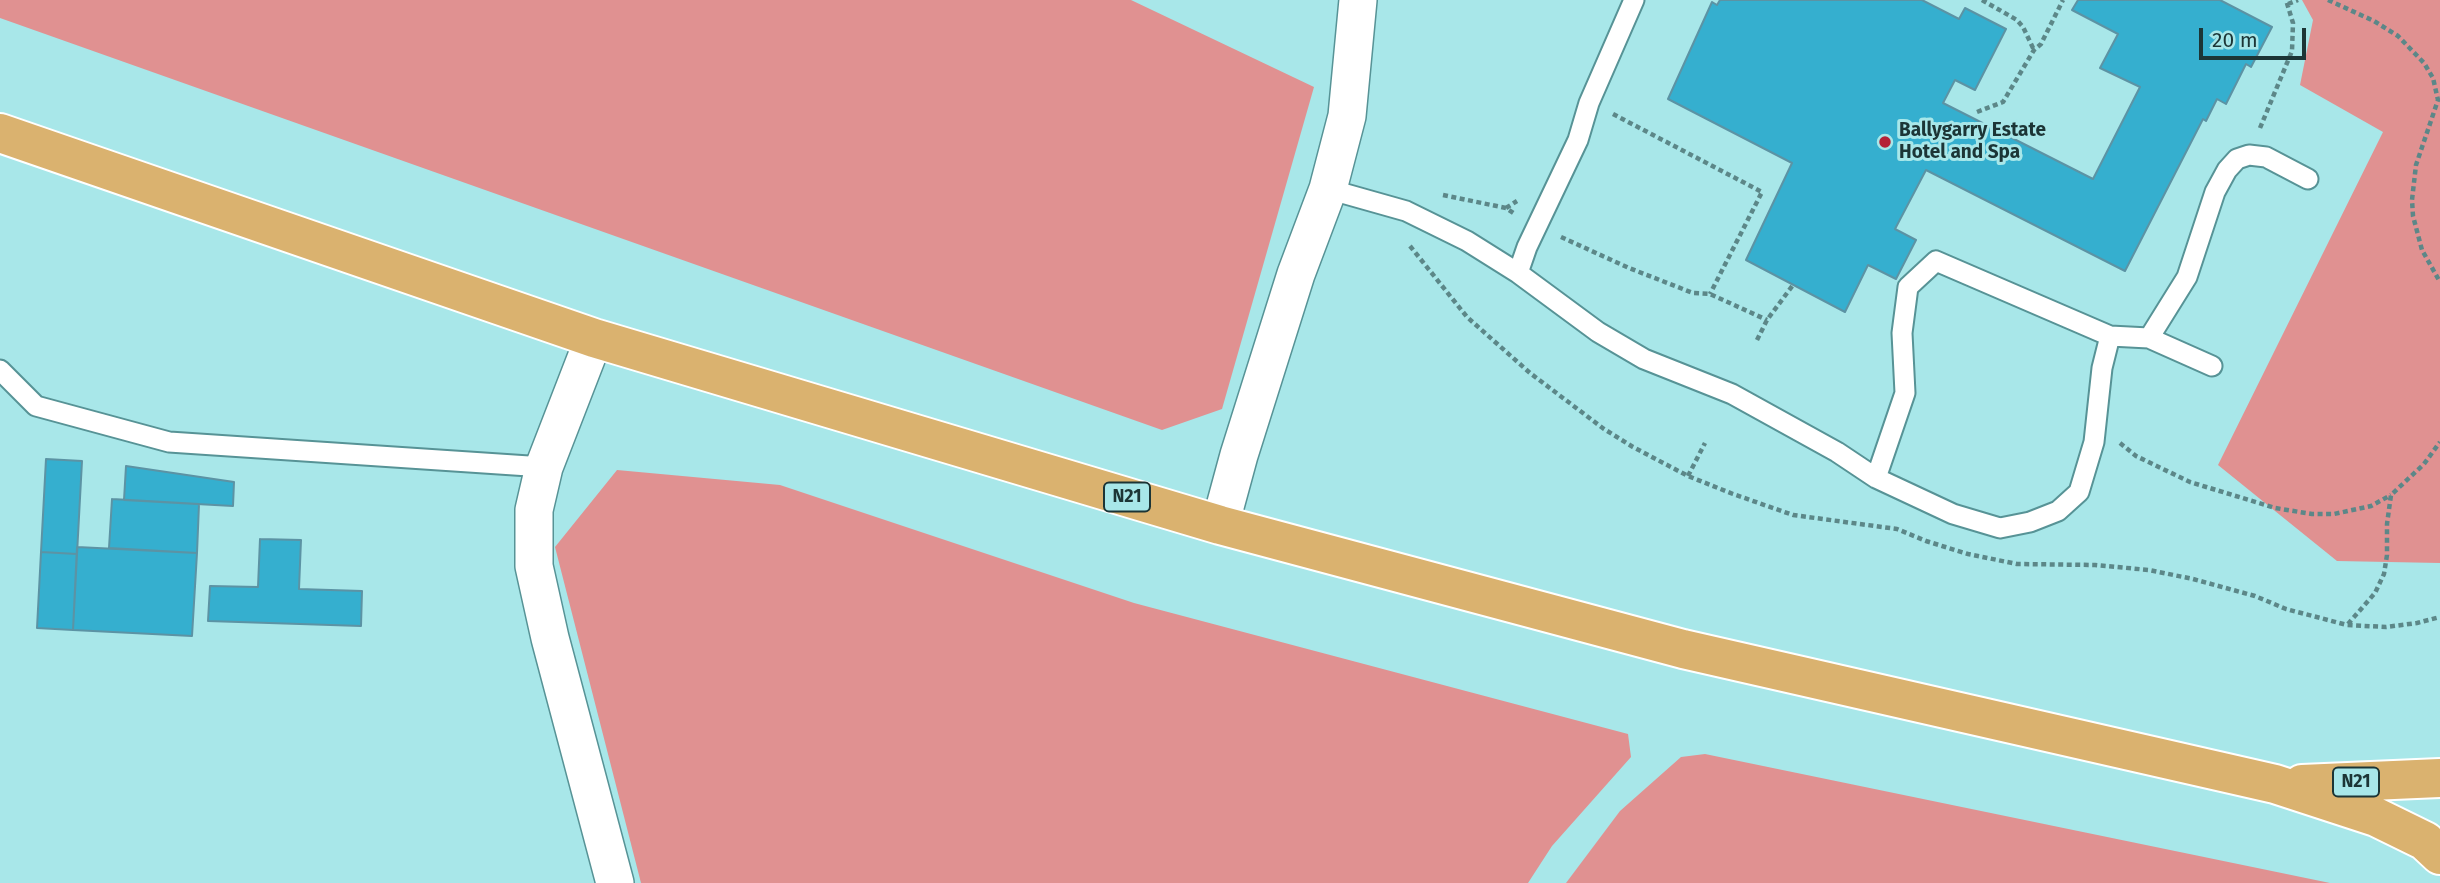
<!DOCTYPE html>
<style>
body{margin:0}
#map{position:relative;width:2440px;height:883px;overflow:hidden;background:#a8e7e9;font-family:"Fira Sans",sans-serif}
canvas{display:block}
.scale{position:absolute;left:2199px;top:28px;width:107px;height:32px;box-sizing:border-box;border:4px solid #1c3536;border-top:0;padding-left:9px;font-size:21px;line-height:24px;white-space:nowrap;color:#1c3536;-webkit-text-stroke:5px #a8e7e9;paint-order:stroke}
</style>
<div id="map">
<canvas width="2440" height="883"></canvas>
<div class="scale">20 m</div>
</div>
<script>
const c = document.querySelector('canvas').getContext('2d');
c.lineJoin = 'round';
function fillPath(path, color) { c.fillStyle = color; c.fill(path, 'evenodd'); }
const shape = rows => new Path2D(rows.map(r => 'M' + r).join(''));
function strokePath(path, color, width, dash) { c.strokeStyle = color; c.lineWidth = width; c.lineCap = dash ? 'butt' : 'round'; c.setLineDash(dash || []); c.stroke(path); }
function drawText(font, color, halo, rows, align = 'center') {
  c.font = font + ' "Fira Sans",sans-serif'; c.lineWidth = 6; c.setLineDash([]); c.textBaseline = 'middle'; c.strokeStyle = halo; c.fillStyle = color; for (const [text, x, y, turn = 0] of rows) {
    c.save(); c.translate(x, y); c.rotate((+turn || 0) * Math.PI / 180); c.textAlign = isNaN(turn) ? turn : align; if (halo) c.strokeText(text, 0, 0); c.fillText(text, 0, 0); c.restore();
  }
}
const green = shape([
 [0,0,1131,0,1314,87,1222,409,1162,430,0,18],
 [2302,0,2440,0,2440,563,2337,561,2218,465,2383,132,2300,85,2313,20],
 [617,470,780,485,1134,603,1628,734,1631,757,1552,846,1528,883,641,883,555,547],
 [1705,754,2330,883,1566,883,1620,811,1681,757]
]);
const building = shape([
 [1720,0,1922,0,1959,19,1965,8,2006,29,1975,90,1955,80,1943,103,2093,179,2140,87,2100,68,2118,34,2072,10,2078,0,2220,0,2272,27,2251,67,2246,64,2226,104,2217,99,2206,121,2203,119,2125,271,1926,170,1895,229,1916,240,1896,279,1868,265,1845,312,1746,260,1792,163,1668,99,1712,2,1717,5,1720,0],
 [46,459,82,461,77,554,41,552,46,459],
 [126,466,234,482,233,506,124,500,126,466],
 [112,499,199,504,197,553,109,548,112,499],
 [260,539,301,540,299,589,362,591,361,626,208,621,210,586,258,587,260,539],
 [77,547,197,553,192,636,73,630,77,547],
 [41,552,77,554,73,630,37,628,41,552]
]);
const path = shape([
 [1982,0,2017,20,2023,27,2034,50],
 [2328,0,2374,21,2398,36,2424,63,2433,78,2438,100,2416,165,2412,200,2413,216,2422,250,2440,282],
 [2288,4,2298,0],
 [1977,112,2003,102,2034,50,2041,44,2063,0],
 [1613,114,1762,192,1710,294],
 [2260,128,2292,51,2293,23,2286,0],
 [1443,195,1506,208,1515,214],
 [1506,208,1517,201],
 [1561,237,1629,268,1693,293,1710,294,1767,320],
 [1410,246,1467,317,1530,373,1604,429,1633,447,1688,476,1733,494,1793,515,1897,529,1926,541,1968,554,2017,564,2095,565,2149,570,2193,579,2255,596,2286,609,2347,625,2386,627,2417,623,2440,617],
 [1757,340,1767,320,1793,285],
 [2120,443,2136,456,2190,482,2275,508,2312,514,2334,514,2371,506,2391,495],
 [1688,476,1705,443],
 [2348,624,2375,593,2384,574,2387,555,2387,524,2391,495,2424,464,2440,442]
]);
const lane = shape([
 [1328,189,1406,211,1467,241,1518,273,1598,332,1644,359,1732,394,1837,452,1876,478,1953,514,2000,528,2030,522,2058,511,2079,492,2094,442,2102,368,2110,336],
 [1518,273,1527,247,1578,140,1589,103,1634,0],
 [2149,338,2187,277,2215,192,2227,170,2237,159,2249,155,2266,157,2308,179],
 [0,370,36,406,169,442,544,467],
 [1876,478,1905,393,1902,333,1908,287,1936,261,2110,336,2149,338,2212,366]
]);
const street = shape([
 [594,338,544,467,534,510,534,566,550,638,615,883],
 [1220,525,1239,455,1296,274,1328,189,1347,116,1358,0]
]);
const highway = shape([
 [0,133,594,338,1220,525,1683,649,2275,784,2376,817,2425,841,2440,855],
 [2302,784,2440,778]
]);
const markers = [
 [1885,142,7,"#b42137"]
];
const shields = [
 [1127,497,46],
 [2356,782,46]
];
const shieldNames = [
 ["N21",1127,497],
 ["N21",2356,782]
];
const poiNames = [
 ["Ballygarry Estate",1899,131],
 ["Hotel and Spa",1899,153]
];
fillPath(green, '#e09191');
fillPath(building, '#35afcf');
strokePath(building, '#5c93a4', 2);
strokePath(lane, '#579396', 23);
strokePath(street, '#579396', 40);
strokePath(highway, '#fff', 42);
strokePath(path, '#5c8788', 4.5, [5, 3.5]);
strokePath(lane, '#fff', 19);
strokePath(street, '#fff', 37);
strokePath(highway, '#dab26f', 38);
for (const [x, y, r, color] of markers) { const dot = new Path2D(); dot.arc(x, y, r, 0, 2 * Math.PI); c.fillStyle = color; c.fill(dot); strokePath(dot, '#a8e7e9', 2.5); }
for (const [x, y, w] of shields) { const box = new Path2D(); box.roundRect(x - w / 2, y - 14.5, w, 29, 5); c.fillStyle = '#a8e7e9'; c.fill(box); strokePath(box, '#1c3536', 2); }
drawText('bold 18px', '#1c3536', null, shieldNames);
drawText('bold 19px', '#1c3536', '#a8e7e9', poiNames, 'left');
</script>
